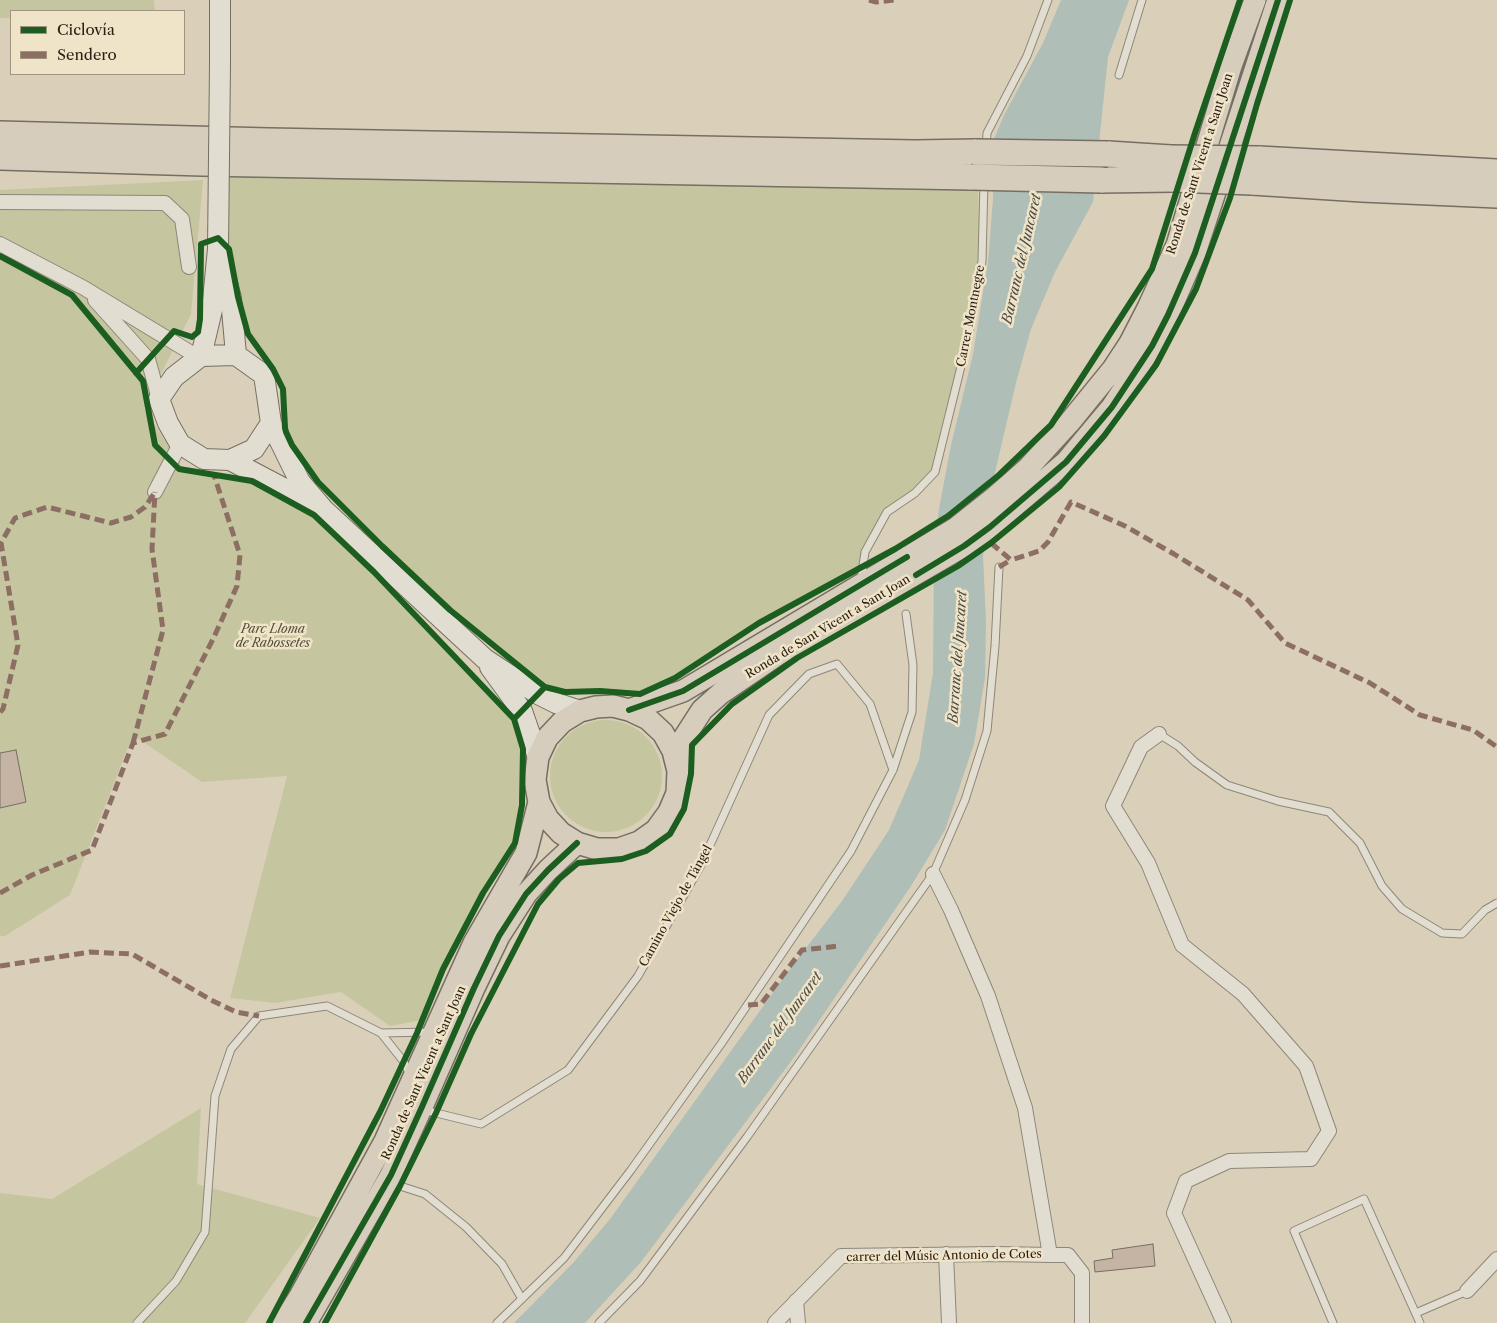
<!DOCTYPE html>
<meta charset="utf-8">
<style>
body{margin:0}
#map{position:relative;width:1497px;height:1323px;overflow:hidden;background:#dad0b9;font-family:"Libre Caslon Text",serif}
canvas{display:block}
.legend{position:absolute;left:10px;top:10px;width:175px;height:65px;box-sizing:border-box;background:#f0e4c8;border:1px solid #a09480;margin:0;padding:6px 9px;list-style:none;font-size:15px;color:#291d14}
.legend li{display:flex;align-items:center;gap:10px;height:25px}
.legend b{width:25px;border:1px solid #a09480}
</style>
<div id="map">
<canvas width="1497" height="1323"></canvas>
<ul class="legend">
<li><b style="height:6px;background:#1b5e20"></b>Ciclovía</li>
<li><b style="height:6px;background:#8d6e63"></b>Sendero</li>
</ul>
</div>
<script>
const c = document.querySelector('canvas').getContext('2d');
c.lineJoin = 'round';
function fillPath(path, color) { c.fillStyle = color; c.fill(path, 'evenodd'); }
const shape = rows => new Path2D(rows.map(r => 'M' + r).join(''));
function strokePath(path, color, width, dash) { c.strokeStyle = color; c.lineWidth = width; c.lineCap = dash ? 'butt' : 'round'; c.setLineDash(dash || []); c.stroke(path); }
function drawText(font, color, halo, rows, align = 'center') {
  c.font = font + ' "Libre Caslon Text",serif'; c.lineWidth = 5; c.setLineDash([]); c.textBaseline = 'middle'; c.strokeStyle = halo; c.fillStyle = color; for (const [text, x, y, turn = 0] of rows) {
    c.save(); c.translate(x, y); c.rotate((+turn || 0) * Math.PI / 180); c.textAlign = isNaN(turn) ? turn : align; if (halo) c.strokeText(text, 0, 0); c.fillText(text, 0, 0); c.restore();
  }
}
const green = shape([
 [0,0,154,0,155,11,11,11,11,18,0,18],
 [226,172,978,189,980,262,968,338,935,472,915,493,887,512,865,552,863,567,759,623,675,678,640,694,600,691,565,692,545,687,450,610,317,480,292,445,285,428,283,389,273,369,248,334,238,297,229,249,222,239],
 [203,180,191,314,144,408,185,472,249,480,314,515,374,572,514,719,523,749,522,805,515,843,483,893,443,969,422,1020,390,1026,341,992,275,1003,230,998,287,776,202,782,133,735,70,895,5,936,0,936,0,190],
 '550 776a56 56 0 1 1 112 0a56 56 0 1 1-112 0Z',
 [201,1108,197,1184,320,1218,245,1323,0,1323,0,1193,52,1199]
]);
const water = shape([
 [1061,0,1129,0,1108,57,1093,202,1055,272,1031,329,1016,383,996,468,989,505,983,556,986,621,985,678,974,744,945,830,911,886,795,1056,641,1262,585,1323,514,1323,573,1263,610,1219,790,969,842,901,889,830,919,760,933,673,934,549,939,509,951,445,973,354,988,262,993,199,994,139,1004,115,1043,43]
]);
const building = shape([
 [16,750,26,802,0,808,0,753,16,750],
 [1153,1244,1155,1266,1095,1272,1094,1261,1113,1258,1112,1250,1153,1244]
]);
const lane = shape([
 [1119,75,1142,0],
 [986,148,987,133,1027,56,1048,0],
 [861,579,865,552,887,512,915,493,935,472,968,338,982,261,984,182],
 [1159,734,1178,746,1195,762,1227,785,1278,801,1329,812,1360,843,1382,886,1402,909,1442,933,1462,934,1485,910,1497,903],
 [381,1033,431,1032],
 [424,1110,481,1124,568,1070,638,976,701,865,769,715,809,674,837,664,870,704,893,770],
 [393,1177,400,1186,425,1194,466,1227,502,1264,522,1299],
 [1416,1313,1467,1291],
 [137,1323,176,1281,205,1232,215,1096,231,1049,259,1016,327,1006,381,1033,404,1062,410,1075],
 [497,1323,564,1258,631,1170,721,1044,851,851,893,770,912,712,913,665,906,614],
 [599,1323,640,1281,747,1137,933,874,965,800,987,731,995,646,999,567],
 [1333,1323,1294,1231,1364,1199,1420,1323]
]);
const street = shape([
 [0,202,165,203,182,219,189,267],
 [0,244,84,288,198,357],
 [95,300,148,359,159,399],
 [155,492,180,444],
 [1159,734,1141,747,1113,806,1148,863,1182,945,1243,994,1306,1066,1329,1131,1311,1159,1229,1161,1186,1181,1174,1213,1224,1323],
 [933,874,951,910,988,996,1025,1108,1050,1255,1068,1255,1082,1273,1082,1323],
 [946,1254,949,1323],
 [1467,1291,1497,1259],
 [796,1301,798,1323],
 [775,1323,841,1256,997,1254,1050,1255]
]);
const secondary = shape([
 [220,0,220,64],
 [221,261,231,298,236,355],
 [201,356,212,310,218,249],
 [230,460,254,449,271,423],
 [323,509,230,460,204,459,180,444,168,423,159,399,174,377,201,356,236,355,264,375,271,423,300,482,323,509,485,659,538,694,556,703,580,711],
 [490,667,522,711,538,757]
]);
const primary = shape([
 [629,710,683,691,956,528,995,497,1027,469,1069,423,1113,369,1130,343,1148,308,1177,245,1231,66,1255,0],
 [678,771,673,751,663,733,648,719,629,710,613,706,596,707,580,711,562,722,547,738,538,757,535,780,539,802,548,819,561,833,577,843,597,849,619,849,639,842,656,830,669,812,677,793,678,771,684,738,702,710,721,693,777,655,964,546,990,527,1066,462,1112,407,1152,346,1168,315,1195,253,1278,0],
 [283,1323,300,1296,385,1141,474,943,526,853,539,802],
 [306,1323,391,1175,421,1109,474,988,499,936,526,894,548,870,577,843]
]);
const highway = shape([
 [0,134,269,141,915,153,976,152],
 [1108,154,1171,158],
 [0,157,202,163,971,177],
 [1259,159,1497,172],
 [1101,180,1173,179],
 [1252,182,1362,189,1497,195]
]);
const secondaryBridge = shape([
 [218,249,220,64]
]);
const highwayBridge = shape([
 [976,152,1108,154],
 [1171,158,1259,159],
 [971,177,1101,180],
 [1173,179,1252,182]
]);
const quiet = shape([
 [869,0,876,2,894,0],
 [991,543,1011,560,1039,551,1048,542,1071,502,1125,526,1174,554,1248,600,1285,643,1370,683,1420,715,1473,730,1497,747],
 [999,567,1011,560],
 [0,712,3,709,18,645,1,543,15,518,47,507,111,523,131,517,145,507,155,492],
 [133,743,163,630,152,549,155,492],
 [0,893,32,875,92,850,133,743,165,734,214,637,237,586,240,555,214,475],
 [0,966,90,952,132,954,211,1000,236,1012,259,1016],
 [748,1005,761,1004,802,950,839,946]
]);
const cycleway = shape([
 [0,256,72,295,143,381,155,445,179,469,252,481,314,515,374,572,514,719],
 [136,373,174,331,192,337,198,332,200,319,201,244,218,238,229,249,238,297,248,334,273,369,283,389,285,428,286,432,292,445,318,482,382,546,450,610,545,687],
 [916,575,964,546,990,527,1066,462,1112,407,1152,346,1168,315,1195,253,1278,0],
 [629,710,683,691,907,557],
 [269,1323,380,1112,417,1033,443,969,483,893,515,843,522,805,523,749,514,719,545,687,565,692,600,691,640,694,675,678,759,623,895,549,948,516,999,475,1051,425,1152,269,1195,133,1240,0],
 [306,1323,391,1175,421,1109,474,988,499,936,526,894,548,870,577,843],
 [325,1323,400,1186,436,1113,471,1034,538,904,559,879,578,863,622,859,646,851,670,834,684,809,691,774,692,745,732,704,797,658,958,566,991,543,1059,487,1104,436,1156,365,1196,289,1230,198,1257,104,1290,0]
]);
const streetNames = [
 ["Ronda de Sant Vicent a Sant Joan",1200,164,-72],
 ["Carrer Montnegre",971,316,-79],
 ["Ronda de Sant Vicent a Sant Joan",828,627,-31],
 ["Camino Viejo de Tángel",676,906,-61],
 ["Ronda de Sant Vicent a Sant Joan",424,1073,-66],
 ["carrer del Músic Antonio de Cotes",944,1256,-1]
];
const parkNames = [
 ["Parc Lloma",273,630],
 ["de Rabossetes",273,644]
];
const waterNames = [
 ["Barranc del Juncaret",1022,259,-77],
 ["Barranc del Juncaret",958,657,-86],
 ["Barranc del Juncaret",780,1028,-54]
];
fillPath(green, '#c5c6a0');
fillPath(water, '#afbeb6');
fillPath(building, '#c5b4a4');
strokePath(building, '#756e62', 1);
strokePath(lane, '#8e8679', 9);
strokePath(street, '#8e8679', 16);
strokePath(secondary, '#756e62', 22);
strokePath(primary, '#756e62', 24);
strokePath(highway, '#756e62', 28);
strokePath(lane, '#e2ddd1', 7);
strokePath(street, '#e2ddd1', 14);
strokePath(secondary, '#e2ddd1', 20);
strokePath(primary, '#d6cdbc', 21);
strokePath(highway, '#d6cdbc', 25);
strokePath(secondaryBridge, '#756e62', 22, []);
strokePath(highwayBridge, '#756e62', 28, []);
strokePath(secondaryBridge, '#e2ddd1', 20);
strokePath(highwayBridge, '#d6cdbc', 25);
strokePath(quiet, '#8d6e63', 5, [10, 5]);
strokePath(cycleway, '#1b5e20', 6);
drawText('12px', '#291d14', '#f0e4c8', streetNames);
drawText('italic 12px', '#524d38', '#f0e4c8', parkNames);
drawText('italic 14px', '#4c4b44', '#f0e4c8', waterNames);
</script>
